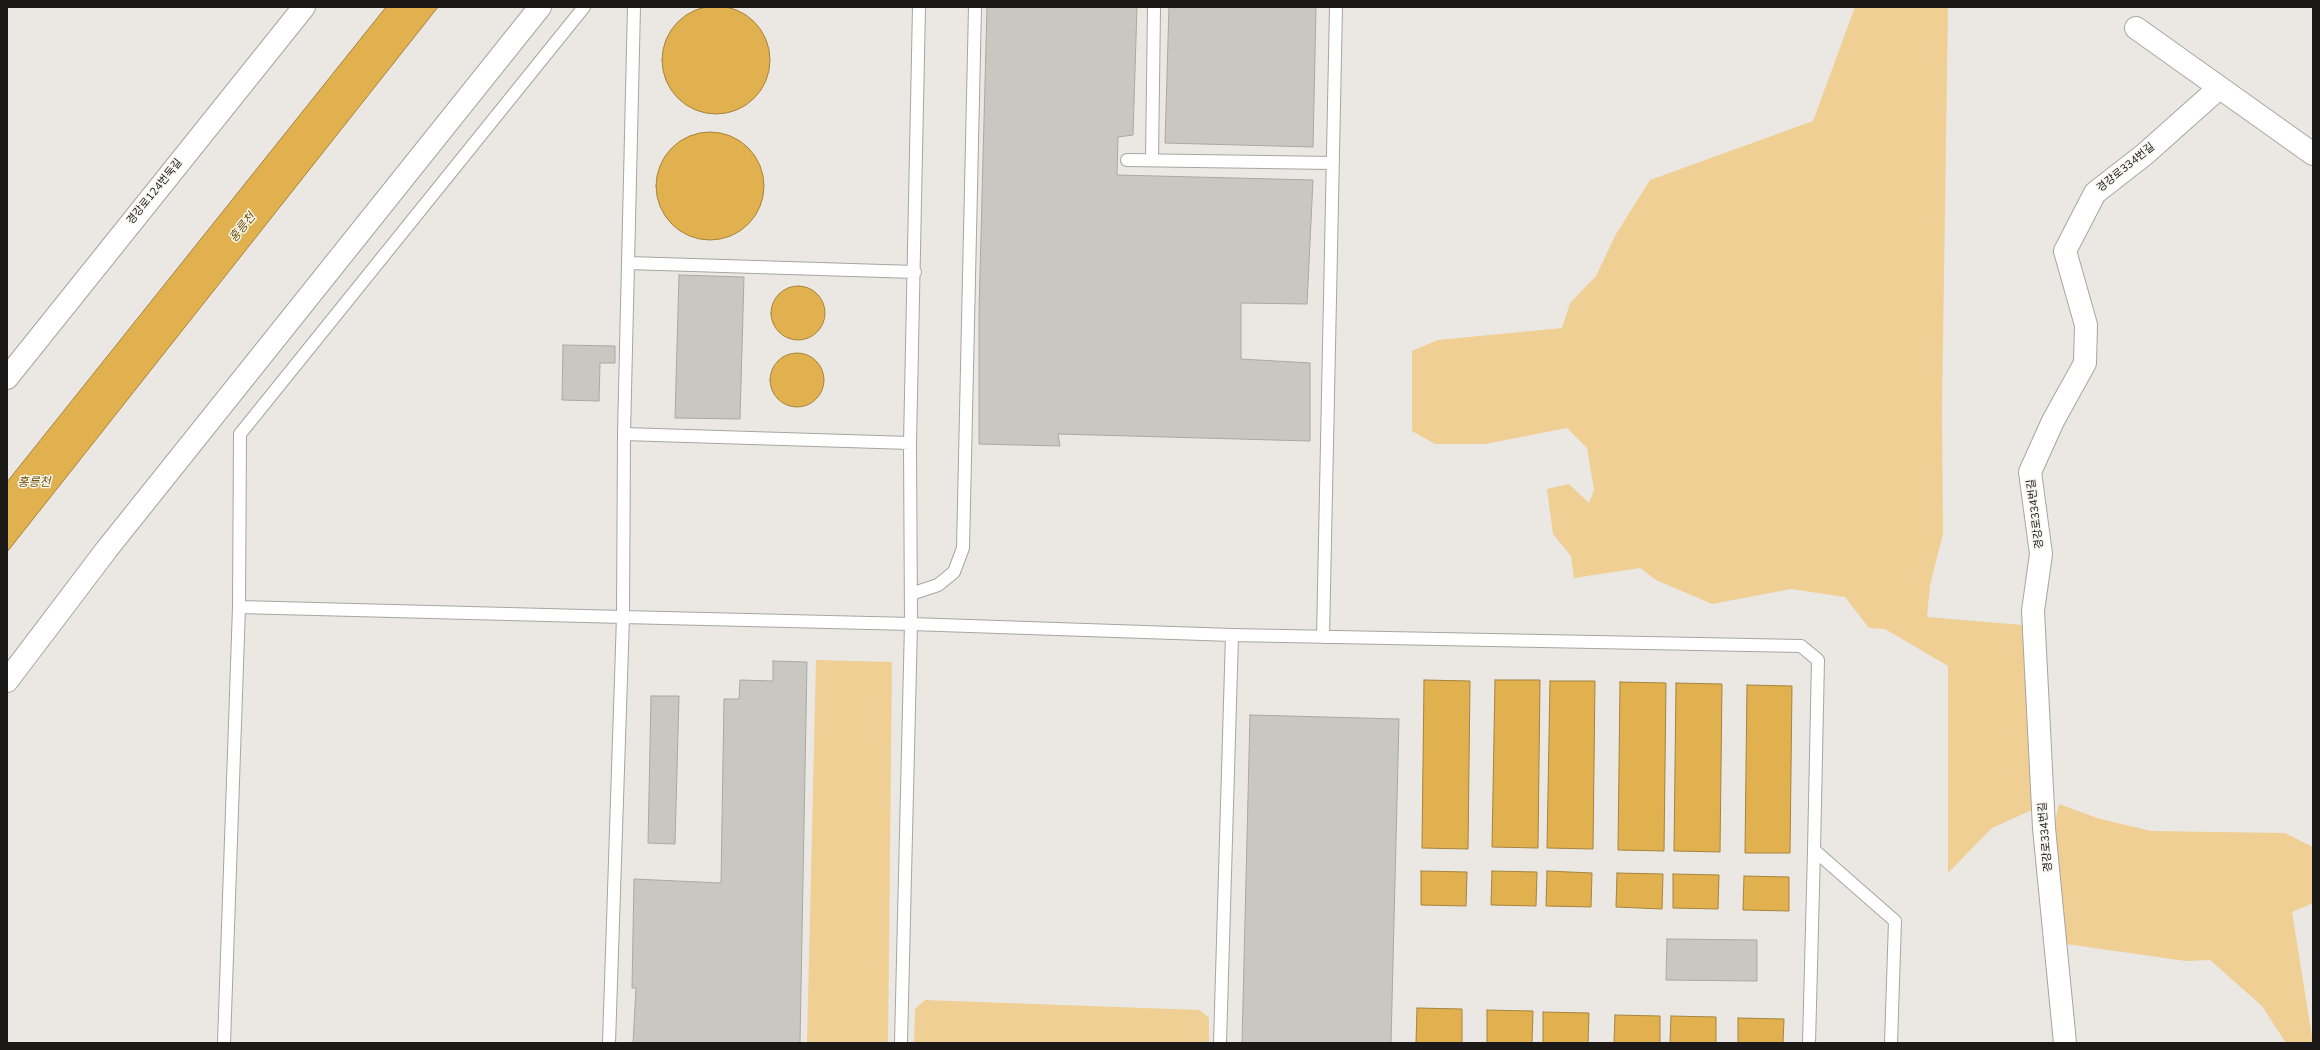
<!DOCTYPE html>
<meta charset="utf-8">
<style>
body{margin:0}
#map{position:relative;width:2320px;height:1050px;overflow:hidden;background:#ebe8e4;font-family:"Nunito Sans",sans-serif}
canvas{display:block}
.frame{position:absolute;inset:0;border:8px solid #1a1917;pointer-events:none}
</style>
<div id="map">
<canvas width="2320" height="1050"></canvas>
<div class="frame"></div>
</div>
<script>
const c = document.querySelector('canvas').getContext('2d');
c.lineJoin = 'round';
function fillPath(path, color) { c.fillStyle = color; c.fill(path, 'evenodd'); }
const shape = rows => new Path2D(rows.map(r => 'M' + r).join(''));
function strokePath(path, color, width, dash) { c.strokeStyle = color; c.lineWidth = width; c.lineCap = dash ? 'butt' : 'round'; c.setLineDash(dash || []); c.stroke(path); }
function drawText(font, color, halo, rows, align = 'center') {
  c.font = font + ' "Nunito Sans","Noto Sans KR",sans-serif'; c.lineWidth = 3; c.setLineDash([]); c.textBaseline = 'middle'; c.strokeStyle = halo; c.fillStyle = color; for (const [text, x, y, turn = 0] of rows) {
    c.save(); c.translate(x, y); c.rotate((+turn || 0) * Math.PI / 180); c.textAlign = isNaN(turn) ? turn : align; if (halo) c.strokeText(text, 0, 0); c.fillText(text, 0, 0); c.restore();
  }
}
const green = shape([
 [1855,7,1948,7,1942,409,1943,534,1930,585,1927,617,2022,625,2034,809,1992,828,1948,873,1948,666,1885,629,1869,628,1845,597,1791,589,1712,604,1656,580,1640,568,1574,578,1571,556,1553,534,1547,489,1569,484,1589,503,1594,490,1587,448,1567,428,1485,444,1435,444,1412,431,1412,351,1438,340,1562,328,1570,303,1596,276,1616,234,1650,180,1813,121],
 [816,660,892,662,888,1043,807,1043],
 [2059,804,2097,818,2151,831,2285,833,2313,847,2313,903,2292,912,2313,1043,2286,1043,2262,1006,2210,960,2186,961,2066,944,2053,831],
 [925,1000,1200,1010,1209,1018,1209,1043,914,1043,915,1009]
]);
const water = shape([
 '662 60a54 54 0 1 1 108 0a54 54 0 1 1-108 0Z',
 [386,7,438,7,7,552,7,482,386,7],
 '656 186a54 54 0 1 1 108 0a54 54 0 1 1-108 0Z',
 '771 313a27 27 0 1 1 54 0a27 27 0 1 1-54 0Z',
 '770 380a27 27 0 1 1 54 0a27 27 0 1 1-54 0Z',
 [1424,680,1470,681,1468,849,1422,848,1424,680],
 [1495,680,1540,680,1538,848,1492,847,1495,680],
 [1550,681,1595,681,1593,849,1547,848,1550,681],
 [1620,682,1666,683,1664,851,1618,850,1620,682],
 [1676,683,1722,684,1720,852,1674,851,1676,683],
 [1747,685,1792,686,1790,853,1745,853,1747,685],
 [1421,871,1467,872,1466,906,1421,905,1421,871],
 [1492,871,1537,872,1536,906,1491,905,1492,871],
 [1547,871,1592,873,1591,907,1546,906,1547,871],
 [1617,873,1663,874,1662,909,1616,907,1617,873],
 [1673,874,1719,875,1718,909,1673,908,1673,874],
 [1744,876,1789,877,1789,911,1743,910,1744,876],
 [1417,1008,1462,1009,1462,1043,1416,1043,1417,1008],
 [1487,1010,1533,1011,1532,1043,1487,1043,1487,1010],
 [1543,1012,1589,1013,1588,1043,1543,1043,1543,1012],
 [1615,1015,1660,1016,1660,1043,1614,1043,1615,1015],
 [1671,1016,1716,1017,1716,1043,1670,1043,1671,1016],
 [1738,1018,1784,1019,1783,1043,1738,1043,1738,1018]
]);
const building = shape([
 [987,7,1137,7,1133,135,1118,137,1117,175,1313,180,1307,304,1241,303,1241,359,1310,363,1310,441,1058,434,1060,446,979,444,979,312,987,7],
 [1169,7,1316,7,1313,147,1165,143,1169,7],
 [679,275,744,277,740,419,675,418,679,275],
 [563,345,615,346,615,363,600,363,599,401,562,400,563,345],
 [773,661,807,662,800,1043,633,1043,636,988,632,988,634,879,721,883,724,699,739,699,740,680,773,681,773,661],
 [651,696,679,696,675,844,648,843,651,696],
 [1250,715,1399,719,1391,1043,1242,1043,1250,715],
 [1667,939,1757,940,1757,981,1666,980,1667,939]
]);
const lane = shape([
 [634,7,624,434,623,617,911,624,1232,635,1801,646,1818,660,1814,850,1895,921,1891,1043],
 [1127,160,1333,163],
 [1152,160,1154,7],
 [628,263,915,272],
 [624,434,910,443],
 [911,594,938,585,954,572,963,548,975,7],
 [239,607,623,617,609,1043],
 [1323,637,1336,7],
 [224,1043,239,607,240,434,584,7],
 [901,1043,911,624,910,443,919,7],
 [1220,1043,1232,635],
 [1809,1043,1814,850]
]);
const street = shape([
 [2136,28,2313,154],
 [7,378,304,7],
 [7,681,107,549,540,7],
 [2065,1043,2044,828,2033,611,2041,554,2030,472,2053,421,2085,363,2086,325,2065,251,2095,193,2145,154,2219,88]
]);
const streetNames = [
 ["경강로334번길",2126,168,-39],
 ["경강로124번둑길",155,192,-51],
 ["경강로334번길",2036,514,-97],
 ["경강로334번길",2046,837,-95]
];
const waterNames = [
 ["홍릉천",243,228,-51],
 ["홍릉천",34,483]
];
fillPath(green, '#efcf93');
fillPath(water, '#e1b14f');
strokePath(water, '#a5833e', 1);
fillPath(building, '#c9c7c2');
strokePath(building, '#aaa8a3', 1);
strokePath(lane, '#a8a5a1', 14);
strokePath(street, '#a8a5a1', 24);
strokePath(lane, '#fff', 12);
strokePath(street, '#fff', 22);
drawText('11px', '#1a1917', '#f8f6f1', streetNames);
drawText('italic 12px', '#6f5000', '#f8f6f1', waterNames);
</script>
